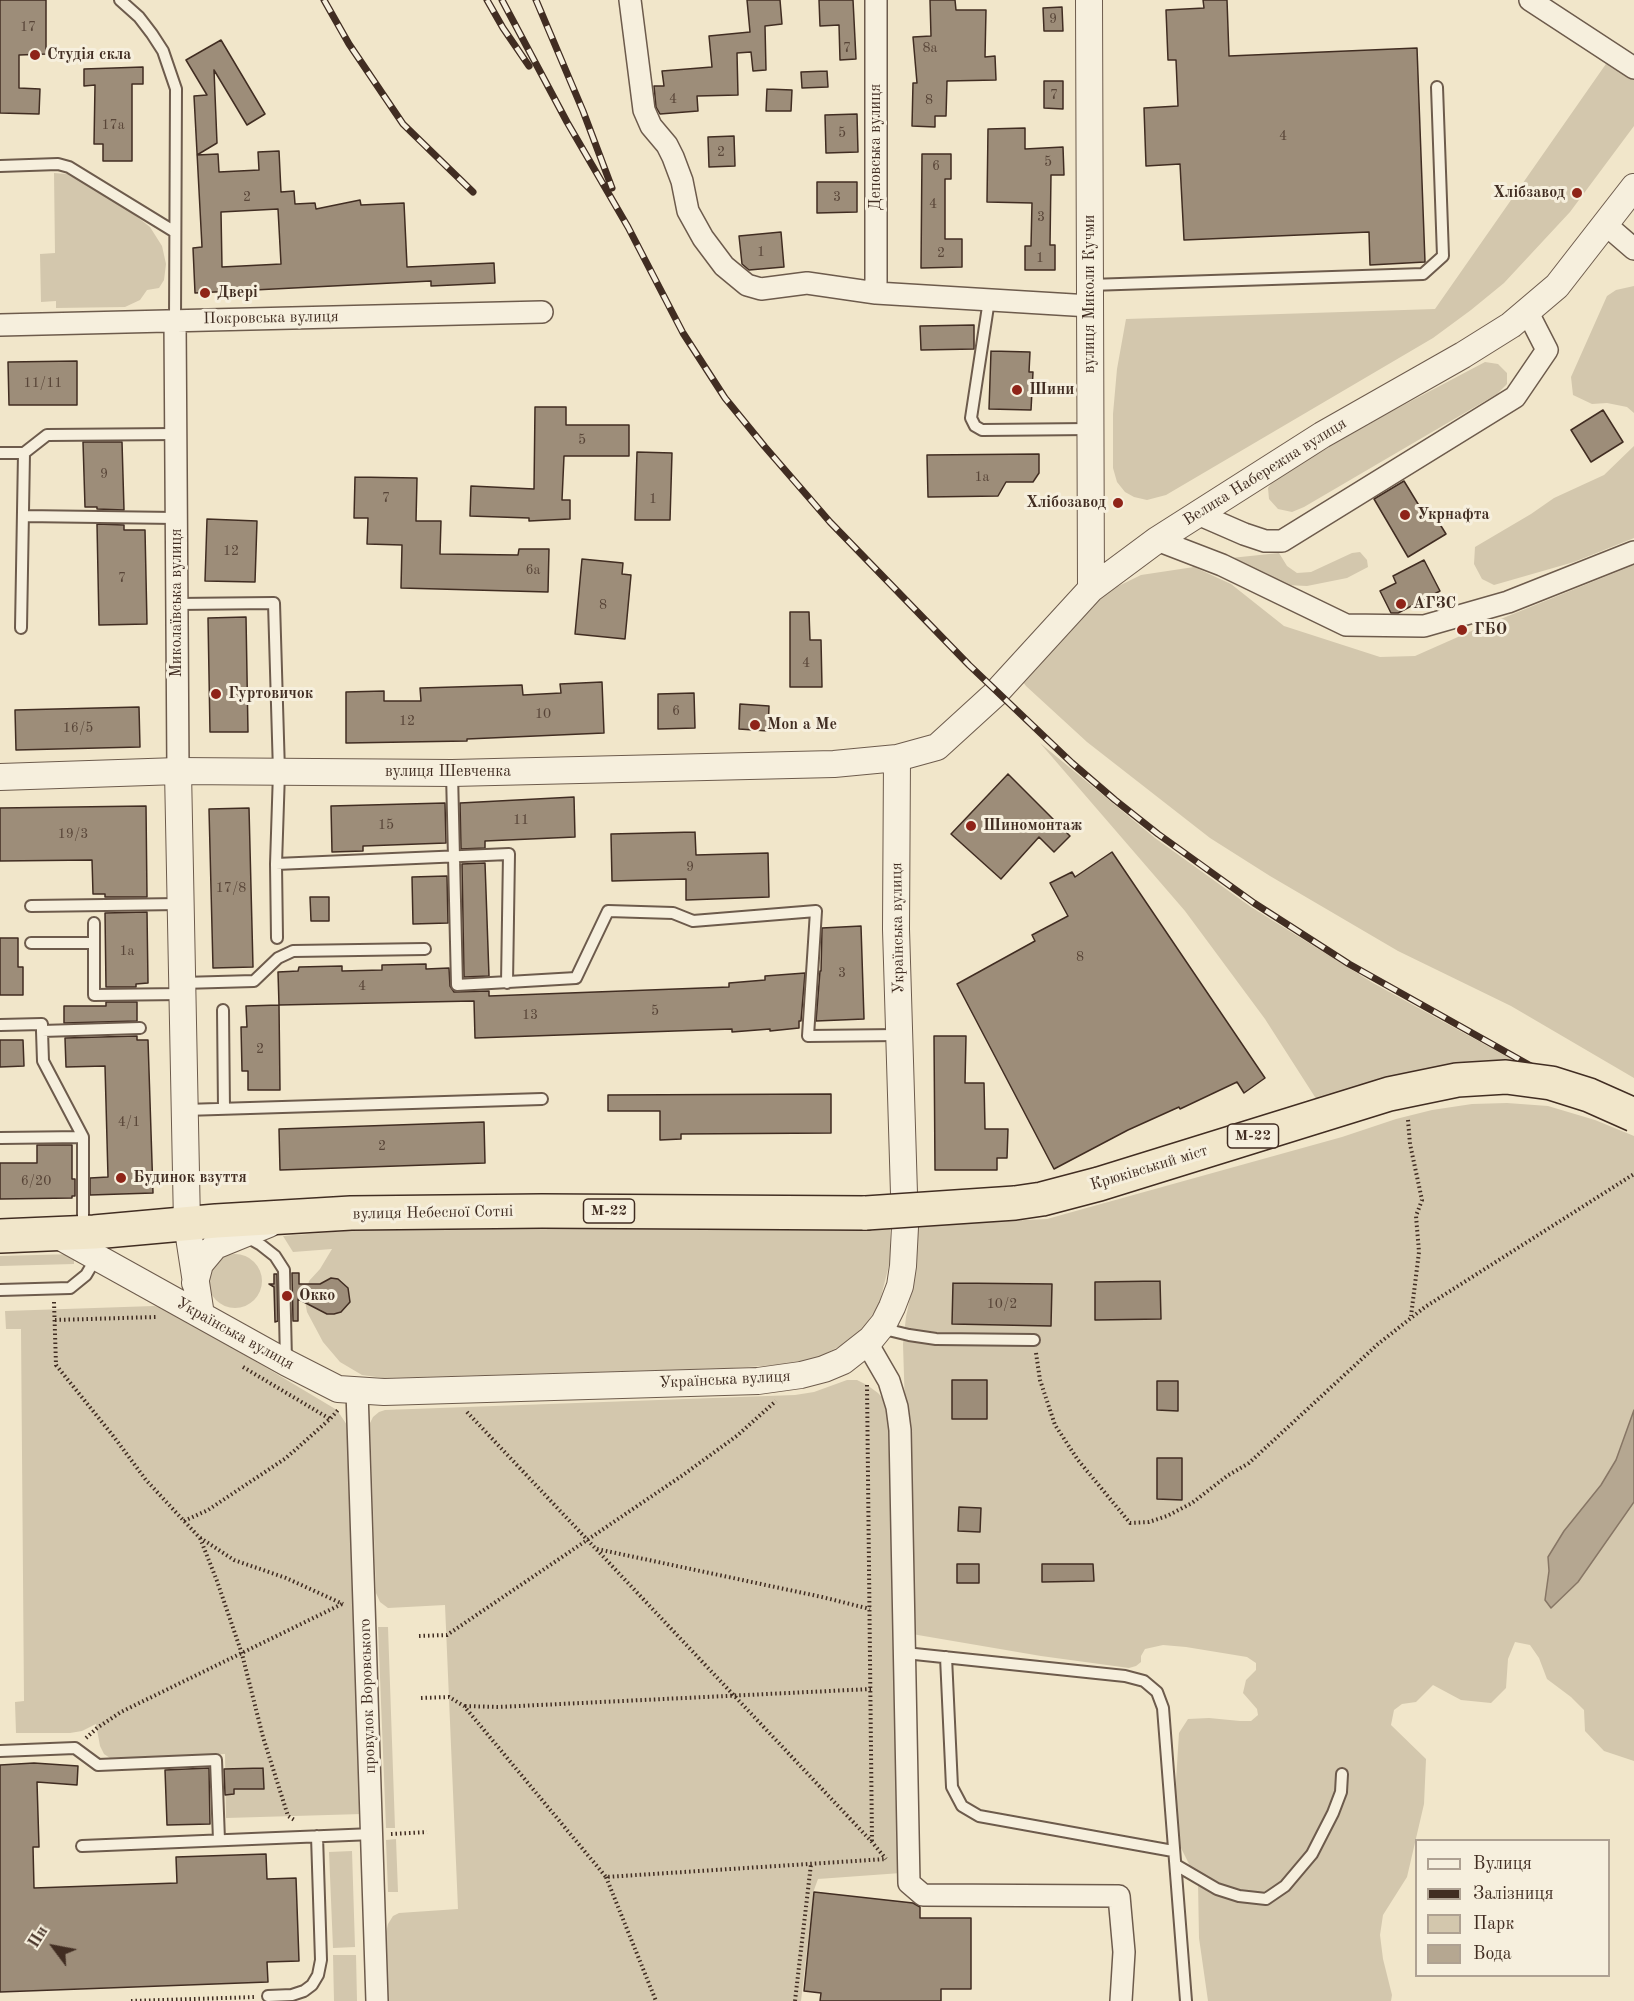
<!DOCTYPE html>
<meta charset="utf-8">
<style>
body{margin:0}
#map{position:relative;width:1634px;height:2001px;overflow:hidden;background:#f1e6ca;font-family:"Old Standard TT",serif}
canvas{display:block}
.legend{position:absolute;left:1415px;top:1839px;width:195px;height:138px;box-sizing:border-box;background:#f6efdd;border:2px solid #aea192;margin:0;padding:8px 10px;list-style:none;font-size:18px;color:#412d22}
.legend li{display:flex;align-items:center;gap:12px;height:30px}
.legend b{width:30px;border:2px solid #aea192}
.north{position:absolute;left:24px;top:1917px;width:60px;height:60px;-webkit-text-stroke:4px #f6efdd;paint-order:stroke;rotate:302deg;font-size:16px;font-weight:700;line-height:24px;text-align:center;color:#412d22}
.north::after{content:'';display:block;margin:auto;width:21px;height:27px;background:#412d22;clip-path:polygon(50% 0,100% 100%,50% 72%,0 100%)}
</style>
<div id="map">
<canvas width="1634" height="2001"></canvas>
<ul class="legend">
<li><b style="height:8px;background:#f6efdd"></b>Вулиця</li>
<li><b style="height:8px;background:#412d22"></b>Залізниця</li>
<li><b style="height:16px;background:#d3c7ad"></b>Парк</li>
<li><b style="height:16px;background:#b5a791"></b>Вода</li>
</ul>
<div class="north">Пн</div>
</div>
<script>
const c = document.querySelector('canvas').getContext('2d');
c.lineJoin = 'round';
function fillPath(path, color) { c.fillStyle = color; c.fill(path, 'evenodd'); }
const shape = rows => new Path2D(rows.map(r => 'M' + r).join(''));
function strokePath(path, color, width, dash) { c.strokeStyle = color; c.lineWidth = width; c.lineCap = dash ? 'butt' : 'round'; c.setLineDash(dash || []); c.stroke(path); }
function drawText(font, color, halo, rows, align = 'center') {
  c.font = font + ' "Old Standard TT",serif'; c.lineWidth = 6; c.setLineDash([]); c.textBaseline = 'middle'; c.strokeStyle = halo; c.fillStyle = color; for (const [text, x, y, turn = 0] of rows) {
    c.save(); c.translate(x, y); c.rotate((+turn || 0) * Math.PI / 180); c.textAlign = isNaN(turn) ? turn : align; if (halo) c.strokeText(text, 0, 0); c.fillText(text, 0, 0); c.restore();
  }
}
const green = shape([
 [1608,61,1634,78,1634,126,1570,212,1504,283,1471,310,1433,338,1166,495,1147,500,1134,497,1125,492,1117,482,1113,468,1113,414,1117,369,1126,319,1435,309],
 [54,173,67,174,100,192,126,208,150,227,162,246,166,264,164,280,159,288,147,290,140,300,125,307,56,308,56,301,41,302,40,254,55,253],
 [1634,286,1634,413,1627,407,1607,403,1592,404,1573,395,1571,377,1607,296,1616,290],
 [1485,362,1498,364,1507,373,1507,384,1497,394,1304,507,1292,512,1278,509,1269,499,1268,488,1274,479,1381,417],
 [1634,446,1634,538,1574,562,1494,585,1482,579,1474,564,1475,547,1531,514,1554,498,1604,475],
 [1360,552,1367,560,1368,567,1347,578,1307,586,1285,585,1231,558,1279,553,1287,566,1297,573,1311,572,1352,553],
 [1634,565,1634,1078,1511,1006,1398,951,1270,876,1210,838,1087,742,1026,686,1020,678,1090,600,1141,575,1194,567,1231,584,1284,626,1380,657,1415,656,1476,629],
 [1040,743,1155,838,1251,907,1373,983,1533,1071,1322,1108,1265,1019,1185,911],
 [1507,1103,1548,1106,1595,1120,1634,1136,1634,1761,1604,1751,1585,1731,1584,1710,1571,1697,1547,1679,1539,1658,1530,1645,1515,1642,1508,1659,1506,1688,1491,1703,1461,1700,1433,1685,1416,1702,1402,1704,1394,1710,1391,1725,1426,1759,1424,1804,1407,1877,1383,1915,1380,1935,1383,1959,1392,1995,1391,2001,1208,2001,1199,1938,1198,1882,1178,1842,1176,1821,1176,1781,1179,1733,1188,1719,1209,1718,1240,1721,1251,1721,1258,1715,1257,1709,1243,1693,1246,1680,1256,1670,1256,1663,1247,1657,1186,1647,1163,1645,1145,1649,1141,1656,1141,1662,1136,1666,1129,1668,1041,1656,912,1634,903,1344,906,1317,915,1274,918,1225,1047,1219,1342,1137,1396,1119,1432,1110,1472,1104],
 [890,1224,890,1261,879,1305,861,1331,842,1345,817,1358,793,1364,732,1368,383,1378,362,1375,340,1362,323,1342,307,1312,305,1301,309,1281,320,1269,332,1249,293,1252,283,1236,371,1229],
 [74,1254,74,1264,0,1266,0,1256],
 '208 1281a27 27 0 1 1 54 0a27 27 0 1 1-54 0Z',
 [154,1306,168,1309,337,1410,347,1425,362,1814,226,1818,225,1754,110,1758,104,1754,100,1746,96,1724,82,1731,70,1733,16,1733,15,1702,24,1701,21,1329,6,1329,5,1311],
 [847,1380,857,1380,867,1385,878,1393,887,1403,891,1414,901,1873,818,1879,814,1890,801,2001,387,2001,386,1933,388,1924,393,1916,399,1913,458,1909,445,1605,388,1608,380,1602,376,1593,370,1423,373,1417,379,1412,385,1410,795,1395,814,1392],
 [378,1627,388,1627,395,1828,386,1828],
 [396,1839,398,1892,388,1892,386,1840],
 [352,1851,355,1947,333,1948,329,1852],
 [333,1955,356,1955,357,2001,334,2001]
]);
const water = shape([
 [1634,1410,1634,1502,1578,1582,1551,1608,1545,1600,1549,1571,1548,1557,1564,1531,1601,1485,1616,1460,1634,1410]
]);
const building = shape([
 [0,0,46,0,46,54,19,55,19,88,40,89,39,114,0,113,0,0],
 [747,0,780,0,782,24,765,26,766,70,753,71,751,52,737,53,738,95,697,96,698,111,660,114,656,107,654,86,664,86,662,71,712,67,709,36,750,32,747,0],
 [819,0,853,0,856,59,840,60,839,25,820,26,819,0],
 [930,0,955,0,956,10,986,10,985,57,995,56,996,80,947,81,946,116,935,116,935,127,912,126,913,83,917,83,913,37,931,36,930,0],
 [1203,0,1227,0,1229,56,1417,48,1425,262,1370,265,1369,232,1184,240,1180,164,1146,166,1144,108,1178,106,1176,60,1168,60,1166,10,1204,8,1203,0],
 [1062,7,1063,31,1044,31,1043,8,1062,7],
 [221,40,265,114,247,125,214,70,217,143,197,155,218,154,219,172,259,170,258,152,279,151,281,192,294,191,295,204,315,203,316,209,360,200,361,205,404,203,407,267,494,263,495,283,431,286,431,281,195,293,193,248,202,247,194,96,207,95,186,60,221,40],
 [278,209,281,264,222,267,221,212,278,209],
 [143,67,143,84,132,84,132,161,103,161,103,144,94,144,95,85,84,86,84,69,143,67],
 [827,71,828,87,802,88,801,72,827,71],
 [1044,81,1063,81,1063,109,1044,108,1044,81],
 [767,89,792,90,791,111,766,111,767,89],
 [857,114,858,152,826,153,825,115,857,114],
 [1025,128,1025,149,1063,147,1064,175,1051,175,1050,245,1055,245,1055,270,1025,270,1025,246,1031,246,1032,203,987,202,988,129,1025,128],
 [734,136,735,166,709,167,708,137,734,136],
 [922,154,951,154,951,179,945,179,945,239,962,239,962,267,921,268,922,154],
 [817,182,857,182,857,212,817,213,817,182],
 [781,232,784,267,749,270,742,264,739,236,781,232],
 [974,325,974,349,921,350,920,326,974,325],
 [991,351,1030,352,1029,372,1033,372,1031,410,989,409,991,351],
 [77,361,77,405,9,405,8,362,77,361],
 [535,407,566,407,566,425,629,425,629,456,564,456,562,500,570,500,570,519,529,521,529,518,470,516,471,486,534,489,535,407],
 [1603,410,1623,442,1591,462,1571,430,1603,410],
 [83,442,122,442,124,510,97,509,97,507,85,507,83,442],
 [637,452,672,453,670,520,635,520,637,452],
 [1039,454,1039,473,1033,482,1006,482,998,496,928,497,927,455,1039,454],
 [355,477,417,478,416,521,441,521,440,554,518,555,519,549,549,549,548,592,401,588,402,545,367,544,368,518,354,518,355,477],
 [1404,481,1426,517,1433,513,1446,534,1408,557,1374,499,1404,481],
 [207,519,257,521,255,582,205,581,207,519],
 [97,524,124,525,124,530,145,530,147,624,99,625,97,524],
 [582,559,623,563,622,574,631,575,625,639,575,634,582,559],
 [1424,560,1440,591,1398,613,1391,613,1380,591,1396,583,1393,576,1424,560],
 [790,612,809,612,810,640,821,640,822,687,790,687,790,612],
 [246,617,248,732,210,732,208,618,246,617],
 [602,682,604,733,467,739,467,741,346,743,346,692,384,691,384,701,421,701,420,688,522,685,523,695,561,693,560,684,602,682],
 [694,693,695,728,658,729,658,694,694,693],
 [740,704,769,706,768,731,739,729,740,704],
 [139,707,140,747,16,750,15,710,139,707],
 [1008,774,1070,836,1054,852,1039,837,1001,879,951,834,1008,774],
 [574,797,575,837,485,841,485,848,461,849,460,803,574,797],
 [445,803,446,843,363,846,363,851,332,852,331,806,445,803],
 [146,806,147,897,105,897,105,894,93,894,92,860,0,861,0,808,146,806],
 [249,808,253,967,213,968,209,809,249,808],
 [695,832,696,855,768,853,769,897,686,900,686,879,612,881,611,834,695,832],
 [1112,852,1265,1078,1244,1093,1237,1082,1180,1109,1179,1107,1128,1130,1054,1169,957,984,1035,941,1032,935,1068,916,1050,883,1072,872,1075,877,1112,852],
 [485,863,489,976,464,977,462,864,485,863],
 [447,876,448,923,413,924,412,877,447,876],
 [310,897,329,897,329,921,311,921,310,897],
 [147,912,148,983,136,984,136,987,106,987,105,913,147,912],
 [861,926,864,1019,816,1021,820,971,821,971,822,928,861,926],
 [0,938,18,938,18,967,23,967,23,995,0,995,0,938],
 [426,964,426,969,449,968,450,986,454,992,489,991,489,996,729,987,729,983,765,980,765,976,805,973,801,1021,799,1021,799,1028,770,1031,770,1029,732,1032,732,1029,475,1038,474,1001,279,1005,278,972,298,971,299,967,342,966,342,971,382,970,382,965,426,964],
 [106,1002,137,1002,137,1021,64,1023,64,1006,106,1006,106,1002],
 [279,1005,280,1090,248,1090,248,1071,242,1071,241,1027,247,1027,246,1006,279,1005],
 [137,1036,137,1040,148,1040,153,1193,90,1195,90,1178,108,1177,105,1066,66,1067,65,1038,137,1036],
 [934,1036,966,1036,965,1083,984,1083,985,1129,1008,1129,1007,1158,997,1158,997,1170,935,1170,934,1036],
 [0,1040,23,1040,24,1066,0,1067,0,1040],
 [831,1094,831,1133,681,1134,681,1139,660,1140,660,1111,608,1111,608,1095,831,1094],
 [484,1122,485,1163,280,1170,279,1129,484,1122],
 [37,1145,72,1145,72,1179,75,1179,75,1196,72,1196,72,1198,0,1199,0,1163,37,1163,37,1145],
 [292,1273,299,1273,299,1284,320,1284,331,1278,338,1279,348,1288,350,1302,341,1312,334,1314,327,1314,298,1299,298,1321,293,1321,292,1273],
 [274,1274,277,1274,278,1321,275,1322,274,1287,269,1284,274,1284,274,1274],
 [1160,1281,1161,1319,1095,1320,1095,1282,1160,1281],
 [953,1283,1052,1284,1051,1326,952,1324,953,1283],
 [952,1380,987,1380,987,1419,952,1419,952,1380],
 [1157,1381,1178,1381,1178,1411,1157,1410,1157,1381],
 [1157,1458,1182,1458,1182,1500,1157,1499,1157,1458],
 [959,1507,981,1508,980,1532,958,1531,959,1507],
 [957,1564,979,1564,979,1583,957,1583,957,1564],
 [1042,1564,1093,1564,1094,1581,1042,1582,1042,1564],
 [34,1763,78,1766,77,1785,37,1782,39,1847,33,1847,34,1888,177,1883,176,1857,266,1854,267,1879,296,1878,299,1961,267,1962,268,1982,0,1992,0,1765,34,1763],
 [209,1768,210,1824,167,1825,165,1770,209,1768],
 [263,1768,264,1789,234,1789,234,1794,225,1795,224,1769,263,1768],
 [814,1892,913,1903,920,1907,920,1918,971,1918,971,1989,941,1989,941,2001,820,2001,821,1993,804,1991,814,1892]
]);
const path = shape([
 [1408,1120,1410,1144,1422,1200,1416,1216,1419,1252,1411,1316],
 [54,1302,56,1365,114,1437,146,1480,184,1521,199,1537,234,1560,286,1578,343,1604],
 [55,1320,156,1317],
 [1036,1353,1040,1380,1055,1425,1078,1460,1130,1523,1149,1522,1167,1516,1192,1503,1227,1476,1249,1463,1378,1344,1425,1307,1634,1174],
 [243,1367,330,1419],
 [867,1385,872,1842],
 [467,1412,872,1842,886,1859],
 [184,1521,208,1510,286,1458,330,1419,338,1410],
 [200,1538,217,1581,242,1654,263,1737,288,1816,296,1821],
 [597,1549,822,1597,870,1609],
 [419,1636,447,1635,683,1475,738,1435,776,1401],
 [421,1698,449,1697,464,1706,606,1877,886,1859],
 [465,1706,498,1707,871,1689],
 [86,1738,97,1728,121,1712,342,1604],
 [391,1834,427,1832],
 [606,1877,656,2001],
 [131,2001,256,1997],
 [795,2001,811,1864]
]);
const service = shape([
 [120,0,139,17,152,34,163,51,176,89,175,320],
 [0,166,58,164,69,167,175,232],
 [1090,285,1423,274,1443,256,1437,87],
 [989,300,971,418,975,426,982,430,1090,429],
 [0,453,24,453,21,628],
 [24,453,47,435,176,434],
 [23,516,176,518],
 [177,604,274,603,279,772,276,864,509,854,507,983],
 [452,773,457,985,576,978,608,911,673,913,693,921,816,911,808,1036,898,1035],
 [276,864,277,938],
 [31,906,180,904],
 [94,923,94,995,182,994],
 [31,943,94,943],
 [182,983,254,981,278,958,293,951,425,949],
 [223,1010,224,1109],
 [0,1025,42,1024,42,1031,140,1028],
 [42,1031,43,1061,83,1137,83,1229],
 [185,1110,542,1099],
 [0,1138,83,1137],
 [245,1236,261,1245,275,1256,284,1270,286,1361],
 [0,1290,70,1288,86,1275,96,1258],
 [880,1328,909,1335,936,1339,1034,1340],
 [905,1653,1125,1676,1144,1681,1157,1692,1163,1708,1186,2001],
 [946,1657,952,1787,962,1806,979,1816,1173,1851],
 [0,1751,75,1748,98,1765,216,1760,219,1840],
 [82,1846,373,1834],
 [1176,1865,1217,1889,1239,1896,1266,1899,1285,1886,1312,1854,1333,1813,1341,1792,1342,1774],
 [268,1996,292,1995,304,1991,312,1985,318,1975,321,1960,317,1836]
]);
const minor = shape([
 [630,0,644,110,651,126,667,145,673,157,682,181,688,211,703,238,724,266,747,285,761,289,807,283,876,293,1090,306],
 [876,0,876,293],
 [1530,0,1634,68],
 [1605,224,1634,249],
 [175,320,178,771],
 [0,325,542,312],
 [1198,514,1244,534,1265,541,1282,541,1515,397,1547,350,1527,311],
 [1157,540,1222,565,1346,625,1424,626,1508,602,1634,552],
 [867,1343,889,1381,897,1407,900,1430,909,1883,923,1895,1119,1896,1124,1952,1121,2001],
 [357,1391,377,2001]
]);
const tertiary = shape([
 [1089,0,1091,589],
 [178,771,187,1224,201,1315],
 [0,777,178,771,452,773,834,764,897,758,937,747,994,695,1091,589,1157,540,1322,435,1463,355,1511,325,1557,286,1634,187],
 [55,1234,287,1363,338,1389,384,1392,758,1381,801,1375,824,1369,843,1361,871,1339,884,1323,892,1307,900,1286,903,1266,905,1227,896,929,897,758],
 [195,1283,200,1264,215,1246,269,1224]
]);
const trunk = shape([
 [0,1236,94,1232,216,1221,351,1213,542,1211,866,1213]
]);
const rail = shape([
 [324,0,349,44,403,124,473,192],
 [487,0,503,28,529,66],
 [502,0,567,122,628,227,683,333,725,398,765,447,830,522,969,665,1072,763,1115,800,1158,834,1254,903,1349,964,1547,1075,1634,1115],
 [536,0,583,111,612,188]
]);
const trunkBridge = shape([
 [866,1213,1015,1203,1042,1199,1099,1184,1389,1094,1457,1080,1506,1077,1551,1083,1589,1095,1634,1115]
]);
const markers = [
 [35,55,6,"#8f2418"],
 [1577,193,6,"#8f2418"],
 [205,293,6,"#8f2418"],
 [1017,390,6,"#8f2418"],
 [1118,503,6,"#8f2418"],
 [1405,515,6,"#8f2418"],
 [1401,604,6,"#8f2418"],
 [1462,630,6,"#8f2418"],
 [216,694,6,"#8f2418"],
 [755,725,6,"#8f2418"],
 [971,826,6,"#8f2418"],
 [121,1178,6,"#8f2418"],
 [287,1296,6,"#8f2418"]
];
const numberNames = [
 ["9",1053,19],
 ["17",28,27],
 ["7",847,48],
 ["8а",930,48],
 ["7",1054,95],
 ["4",673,99],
 ["8",929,100],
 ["17а",113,125],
 ["5",842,133],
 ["4",1283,136],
 ["2",721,152],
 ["5",1048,162],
 ["6",936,166],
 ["2",247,197],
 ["3",837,197],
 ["4",933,204],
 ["3",1041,217],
 ["1",761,252],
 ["2",941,253],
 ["1",1040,258],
 ["11/11",43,383],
 ["5",582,440],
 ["9",104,474],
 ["1а",982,477],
 ["7",386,498],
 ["1",653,499],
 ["12",231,551],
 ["6а",533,570],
 ["7",122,578],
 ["8",603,605],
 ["4",806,663],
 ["6",676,711],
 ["10",543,714],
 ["12",407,721],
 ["16/5",78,728],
 ["11",521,820],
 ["15",386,825],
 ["19/3",73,834],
 ["9",690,867],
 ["17/8",231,888],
 ["1а",127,951],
 ["8",1080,957],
 ["3",842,973],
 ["4",362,986],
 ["5",655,1011],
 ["13",530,1015],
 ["2",260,1049],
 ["4/1",129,1122],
 ["2",382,1146],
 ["6/20",36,1181],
 ["10/2",1002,1304]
];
const shields = [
 [1253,1136,51],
 [609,1211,51]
];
const shieldNames = [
 ["М-22",1253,1136],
 ["М-22",609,1211]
];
const poiNames = [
 ["Студія скла",47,55],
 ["Хлібзавод",1565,193,"right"],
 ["Двері",217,293],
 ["Шини",1029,390],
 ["Хлібозавод",1106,503,"right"],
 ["Укрнафта",1417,515],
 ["АГЗС",1413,604],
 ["ГБО",1474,630],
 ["Гуртовичок",228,694],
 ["Mon a Me",767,725],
 ["Шиномонтаж",983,826],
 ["Будинок взуття",133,1178],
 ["Окко",299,1296]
];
const streetNames = [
 ["Деповська вулиця",876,147,-90],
 ["вулиця Миколи Кучми",1090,294,-90],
 ["Покровська вулиця",271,318,-1],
 ["Велика Набережна вулиця",1265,472,-32],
 ["Миколаївська вулиця",177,603,-90],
 ["вулиця Шевченка",448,772],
 ["Українська вулиця",898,928,-91],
 ["Крюківський міст",1149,1168,-17],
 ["вулиця Небесної Сотні",433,1213,-1],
 ["Українська вулиця",235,1334,29],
 ["Українська вулиця",725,1380,-3],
 ["провулок Воровського",368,1696,-92]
];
fillPath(green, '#d3c7ad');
fillPath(water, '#b5a791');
strokePath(water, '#877665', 1.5);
fillPath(building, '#9d8d79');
strokePath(building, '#412d22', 1.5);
strokePath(service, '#6d5b4c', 14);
strokePath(minor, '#6d5b4c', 24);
strokePath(tertiary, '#6d5b4c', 28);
strokePath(trunk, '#412d22', 36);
strokePath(path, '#412d22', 4, [1.5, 3]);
strokePath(service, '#f6efdd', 10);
strokePath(minor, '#f6efdd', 21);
strokePath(tertiary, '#f6efdd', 26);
strokePath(trunk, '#f1e6ca', 33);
strokePath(rail, '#412d22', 7);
strokePath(rail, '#f6efdd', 4.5, [14]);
strokePath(trunkBridge, '#412d22', 36, []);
strokePath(trunkBridge, '#f1e6ca', 33);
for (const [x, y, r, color] of markers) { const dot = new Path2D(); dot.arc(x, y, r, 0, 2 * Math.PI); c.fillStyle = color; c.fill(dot); strokePath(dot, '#f6efdd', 2); }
drawText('14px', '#584538', null, numberNames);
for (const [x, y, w] of shields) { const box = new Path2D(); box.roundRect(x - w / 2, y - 12, w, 24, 4.5); c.fillStyle = '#f6efdd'; c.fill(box); strokePath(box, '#412d22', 1.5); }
drawText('bold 15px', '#412d22', null, shieldNames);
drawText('bold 16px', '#412d22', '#f6efdd', poiNames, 'left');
drawText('16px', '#412d22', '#f6efdd', streetNames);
</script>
